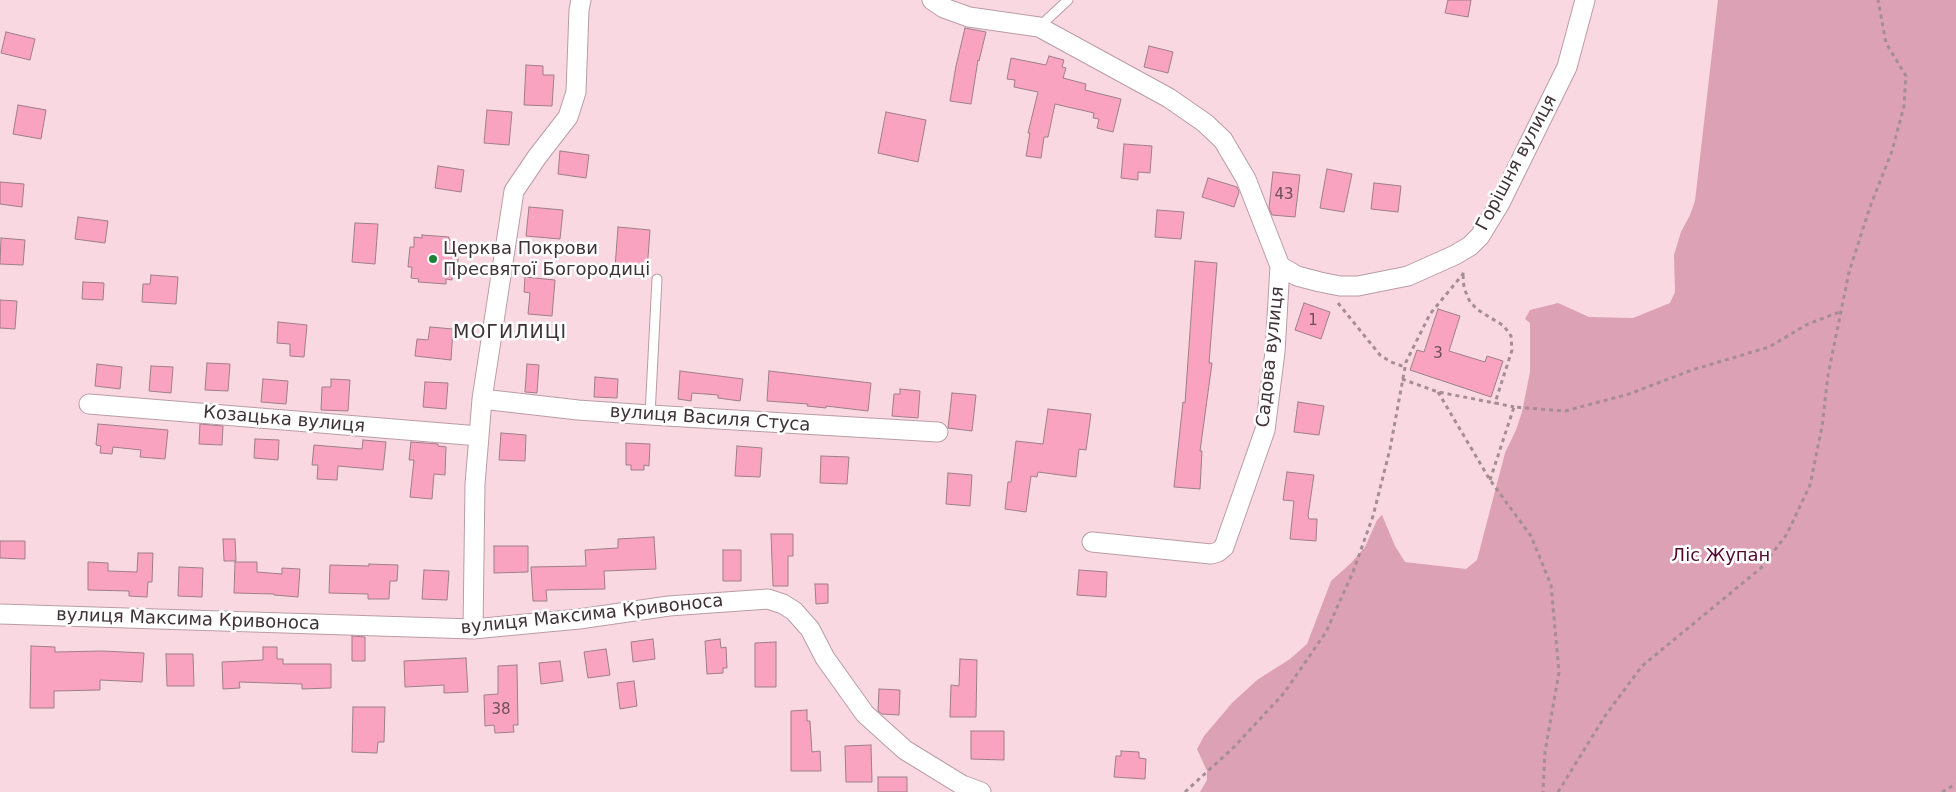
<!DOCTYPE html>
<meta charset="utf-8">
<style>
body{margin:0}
canvas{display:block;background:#f9d8e2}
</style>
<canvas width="1956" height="792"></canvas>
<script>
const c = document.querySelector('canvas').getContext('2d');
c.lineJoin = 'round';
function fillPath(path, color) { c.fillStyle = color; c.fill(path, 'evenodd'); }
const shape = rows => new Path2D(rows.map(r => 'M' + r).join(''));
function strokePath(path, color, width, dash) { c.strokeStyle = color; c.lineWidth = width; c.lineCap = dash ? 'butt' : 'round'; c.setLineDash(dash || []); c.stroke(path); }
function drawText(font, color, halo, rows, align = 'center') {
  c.font = font + ' "DejaVu Sans",sans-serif'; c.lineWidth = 5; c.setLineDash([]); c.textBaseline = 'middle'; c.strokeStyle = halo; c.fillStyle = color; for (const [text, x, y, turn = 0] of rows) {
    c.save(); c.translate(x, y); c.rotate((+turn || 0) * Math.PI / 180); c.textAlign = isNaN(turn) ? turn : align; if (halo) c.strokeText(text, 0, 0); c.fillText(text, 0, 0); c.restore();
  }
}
const green = shape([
 [1718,0,1956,0,1956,792,1200,792,1207,780,1207,771,1197,749,1204,736,1232,703,1257,680,1290,659,1307,644,1331,581,1351,563,1365,547,1377,520,1382,515,1395,546,1405,562,1466,569,1477,560,1505,453,1516,430,1522,412,1530,372,1530,323,1525,319,1530,310,1558,303,1589,317,1633,318,1670,303,1675,292,1674,255,1681,232,1690,215,1695,201]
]);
const building = shape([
 [1448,0,1471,0,1468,17,1445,13,1448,0],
 [965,28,986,32,979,61,978,60,971,104,950,101,956,66,965,28],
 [6,32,35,39,30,60,1,53,6,32],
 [1149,46,1173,52,1168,73,1144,67,1149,46],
 [1049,56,1064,60,1062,67,1066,68,1063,78,1086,84,1085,90,1121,99,1113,132,1097,128,1099,119,1093,118,1094,113,1055,104,1048,137,1044,137,1041,158,1026,156,1030,133,1028,133,1038,92,1014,87,1015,80,1007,79,1011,58,1046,65,1049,56],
 [526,65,543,66,543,75,554,75,552,106,524,105,526,65],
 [18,105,46,110,41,139,13,134,18,105],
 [487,110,512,112,509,145,484,143,487,110],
 [886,112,926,120,918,162,878,153,886,112],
 [1124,144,1152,146,1150,173,1138,172,1138,180,1121,178,1124,144],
 [560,151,589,155,586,178,558,174,560,151],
 [438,166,464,170,461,192,435,188,438,166],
 [1327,169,1352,174,1344,212,1320,208,1327,169],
 [1273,172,1300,175,1295,217,1272,215,1269,208,1273,172],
 [1208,178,1237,187,1239,192,1234,207,1202,197,1208,178],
 [0,182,24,184,22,207,0,204,0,182],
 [1374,183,1401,186,1398,212,1371,209,1374,183],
 [529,207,563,210,560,239,526,236,529,207],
 [1157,210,1184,212,1181,239,1155,237,1157,210],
 [78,217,108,221,105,243,75,239,78,217],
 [355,223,378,224,375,264,352,262,355,223],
 [618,227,650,230,647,271,615,268,618,227],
 [422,235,449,237,449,240,455,241,455,250,459,250,457,271,453,270,452,280,446,279,446,284,418,282,419,279,411,278,412,267,408,267,410,247,414,247,414,237,422,238,422,235],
 [1,238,25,240,23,265,0,264,1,238],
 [1195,261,1217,263,1209,363,1212,363,1200,451,1202,451,1200,489,1174,487,1183,402,1185,403,1195,261],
 [151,275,178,277,176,304,142,302,143,284,150,284,151,275],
 [525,277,555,280,552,316,528,314,530,293,524,292,525,277],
 [83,282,104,283,103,300,82,299,83,282],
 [0,300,17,301,15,329,0,328,0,300],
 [1304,303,1330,312,1321,339,1295,330,1304,303],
 [1438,309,1460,316,1449,351,1485,362,1487,356,1503,361,1491,397,1410,370,1417,350,1424,352,1438,309],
 [278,322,307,325,304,357,290,356,290,344,277,343,278,322],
 [430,327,453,329,451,360,415,356,417,339,428,340,430,327],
 [207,363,230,364,228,391,205,390,207,363],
 [97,364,122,367,120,389,95,386,97,364],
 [527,364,539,365,537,393,525,392,527,364],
 [151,366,173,367,171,393,149,391,151,366],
 [680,371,743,379,740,401,718,398,718,395,692,393,691,401,678,399,680,371],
 [769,371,871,383,868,411,826,406,826,408,807,406,808,404,767,401,769,371],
 [595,377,618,379,617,398,594,397,595,377],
 [263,379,288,381,286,404,261,402,263,379],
 [331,379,350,380,348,411,321,410,322,387,331,387,331,379],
 [425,382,448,383,446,409,423,407,425,382],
 [900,389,920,391,918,418,892,416,894,394,900,394,900,389],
 [952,393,976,395,972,431,948,428,952,393],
 [1298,402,1324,406,1319,435,1294,432,1298,402],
 [1048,409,1091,414,1086,450,1079,449,1076,477,1038,472,1037,477,1031,476,1026,512,1005,509,1008,482,1011,482,1016,441,1043,444,1048,409],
 [98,424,168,430,165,459,140,457,141,450,113,447,112,454,100,453,101,446,96,445,98,424],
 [200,424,223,426,222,445,199,444,200,424],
 [501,433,526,435,525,461,499,460,501,433],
 [255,439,279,440,278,460,254,458,255,439],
 [363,440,386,442,383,470,338,466,337,480,317,479,318,465,312,465,314,445,362,449,363,440],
 [411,442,438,444,438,446,446,447,445,475,434,474,432,499,410,497,414,460,409,460,411,442],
 [626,443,650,444,649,466,644,465,644,470,631,470,631,465,626,465,626,443],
 [737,446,762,448,760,477,735,476,737,446],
 [821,456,849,457,847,484,820,483,821,456],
 [1287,472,1314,475,1308,516,1309,519,1317,519,1316,541,1290,539,1294,501,1283,500,1287,472],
 [948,473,972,475,970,506,946,504,948,473],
 [771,534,793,534,793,556,788,556,788,586,773,586,771,534],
 [654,537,656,569,604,571,605,589,546,590,547,601,533,601,531,567,586,566,585,550,618,548,618,539,654,537],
 [223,539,235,539,236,561,224,561,223,539],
 [0,541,25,541,25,559,0,558,0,541],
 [494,546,528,546,528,572,494,573,494,546],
 [723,550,741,550,741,581,723,581,723,550],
 [138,553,153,553,152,582,148,582,147,597,129,596,129,591,88,590,88,562,108,563,108,571,137,572,138,553],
 [235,562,257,562,257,572,282,574,282,568,300,569,298,597,274,595,274,594,234,593,235,562],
 [369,564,398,565,397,581,390,581,389,599,368,599,368,594,329,593,330,565,369,566,369,564],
 [179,567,203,568,202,597,178,596,179,567],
 [424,570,449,571,447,600,422,599,424,570],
 [1079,570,1107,572,1106,597,1077,595,1079,570],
 [815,584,828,584,828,603,816,604,815,584],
 [352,636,365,637,365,661,352,661,352,636],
 [653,639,655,659,633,662,631,642,653,639],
 [720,639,721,648,726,647,727,668,723,668,723,673,707,674,705,641,720,639],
 [776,642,776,687,755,687,755,643,776,642],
 [31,646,55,647,55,652,102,651,144,653,142,682,100,680,100,690,54,691,54,708,30,708,31,646],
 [263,647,277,647,277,659,283,659,283,664,331,664,331,688,302,689,302,684,239,682,240,688,223,689,222,662,263,660,263,647],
 [606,649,610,675,588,678,584,652,606,649],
 [166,654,193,654,194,686,167,686,166,654],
 [466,658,468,692,444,693,444,685,405,687,404,661,466,658],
 [960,659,977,660,976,717,950,717,951,685,959,686,960,659],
 [560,661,563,681,541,684,539,663,560,661],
 [517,665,518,725,513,725,514,732,495,733,494,725,485,726,484,695,498,694,498,666,517,665],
 [634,681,637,706,620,709,617,683,634,681],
 [879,689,900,690,899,715,882,714,878,711,879,689],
 [353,707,385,707,384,742,378,742,377,753,352,752,353,707],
 [807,710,807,721,810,721,812,752,820,751,821,771,791,771,791,711,807,710],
 [971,731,1004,731,1004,760,971,759,971,731],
 [871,745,872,782,846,782,845,746,871,745],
 [1121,751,1139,752,1139,758,1146,759,1145,779,1114,777,1116,756,1121,756,1121,751],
 [878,777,907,777,907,792,878,792,878,777]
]);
const path = shape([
 [1463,275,1464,288,1470,302,1478,310,1504,326,1511,336,1512,350,1495,403,1514,407],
 [1338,303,1380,355,1391,362,1405,367],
 [1402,379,1438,392,1495,403],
 [1438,392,1490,480,1531,536,1551,585,1559,672,1545,752,1543,792],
 [1490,480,1514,407,1565,411,1629,394,1692,370,1769,347,1808,324,1842,311],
 [1185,792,1234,747,1284,693,1326,632,1353,572,1373,516,1390,449,1406,362,1430,314,1463,274,1464,270],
 [1558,792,1605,716,1642,666,1761,568,1787,534,1810,485,1822,427,1828,375,1849,272,1870,207,1892,151,1904,106,1906,76,1886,43,1878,0],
 [1942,792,1956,784]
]);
const lane = shape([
 [1039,27,1068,0],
 [650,415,657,279]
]);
const street = shape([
 [932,0,944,8,969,17,1039,27,1169,98,1205,123,1223,140,1246,179,1280,266,1275,352,1265,430,1224,547,1218,552,1211,554,1092,542],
 [1280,266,1297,276,1320,282,1340,286,1358,286,1408,276,1455,255,1470,246,1480,236,1500,203,1567,67,1585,0],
 [482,399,578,410,650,415,938,432],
 [89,404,479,436],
 [0,614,473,629,579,619,669,606,768,599,783,604,794,611,810,629,825,658,865,714,905,750,962,785,981,792],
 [473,629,475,484,479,436,482,399,514,191,537,157,568,117,576,92,579,10,581,0]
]);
const markers = [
 [433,259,5,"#1d8237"]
];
const numberNames = [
 ["43",1284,195],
 ["1",1313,321],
 ["3",1438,354],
 ["38",501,710]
];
const streetNames = [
 ["Горішня вулиця",1517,163,-62],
 ["Садова вулиця",1271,357,-84],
 ["вулиця Василя Стуса",710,419,4],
 ["Козацька вулиця",284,420,5],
 ["вулиця Максима Кривоноса",592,615,-6],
 ["вулиця Максима Кривоноса",188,620,2]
];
const poiNames = [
 ["Церква Покрови",443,249],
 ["Пресвятої Богородиці",443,270]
];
const parkNames = [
 ["Ліс Жупан",1721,556]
];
const neighbourhoodNames = [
 ["МОГИЛИЦІ",510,333]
];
fillPath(green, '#dda1b5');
fillPath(building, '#faa3c1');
strokePath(building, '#9d7f89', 1);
strokePath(lane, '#ba9ca5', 11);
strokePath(street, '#ba9ca5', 21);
strokePath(path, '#a58d95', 3, [4, 4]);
strokePath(lane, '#fff', 9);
strokePath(street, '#fff', 19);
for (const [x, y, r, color] of markers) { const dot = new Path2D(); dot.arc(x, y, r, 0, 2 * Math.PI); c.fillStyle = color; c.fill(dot); strokePath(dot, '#fff', 2); }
drawText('15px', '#6e4f5a', null, numberNames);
drawText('18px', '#403337', '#fff', streetNames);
drawText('18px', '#403337', '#fff', poiNames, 'left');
drawText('18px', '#55092e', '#fff', parkNames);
c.letterSpacing = '1px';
drawText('19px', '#403337', '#fff', neighbourhoodNames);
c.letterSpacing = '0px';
</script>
